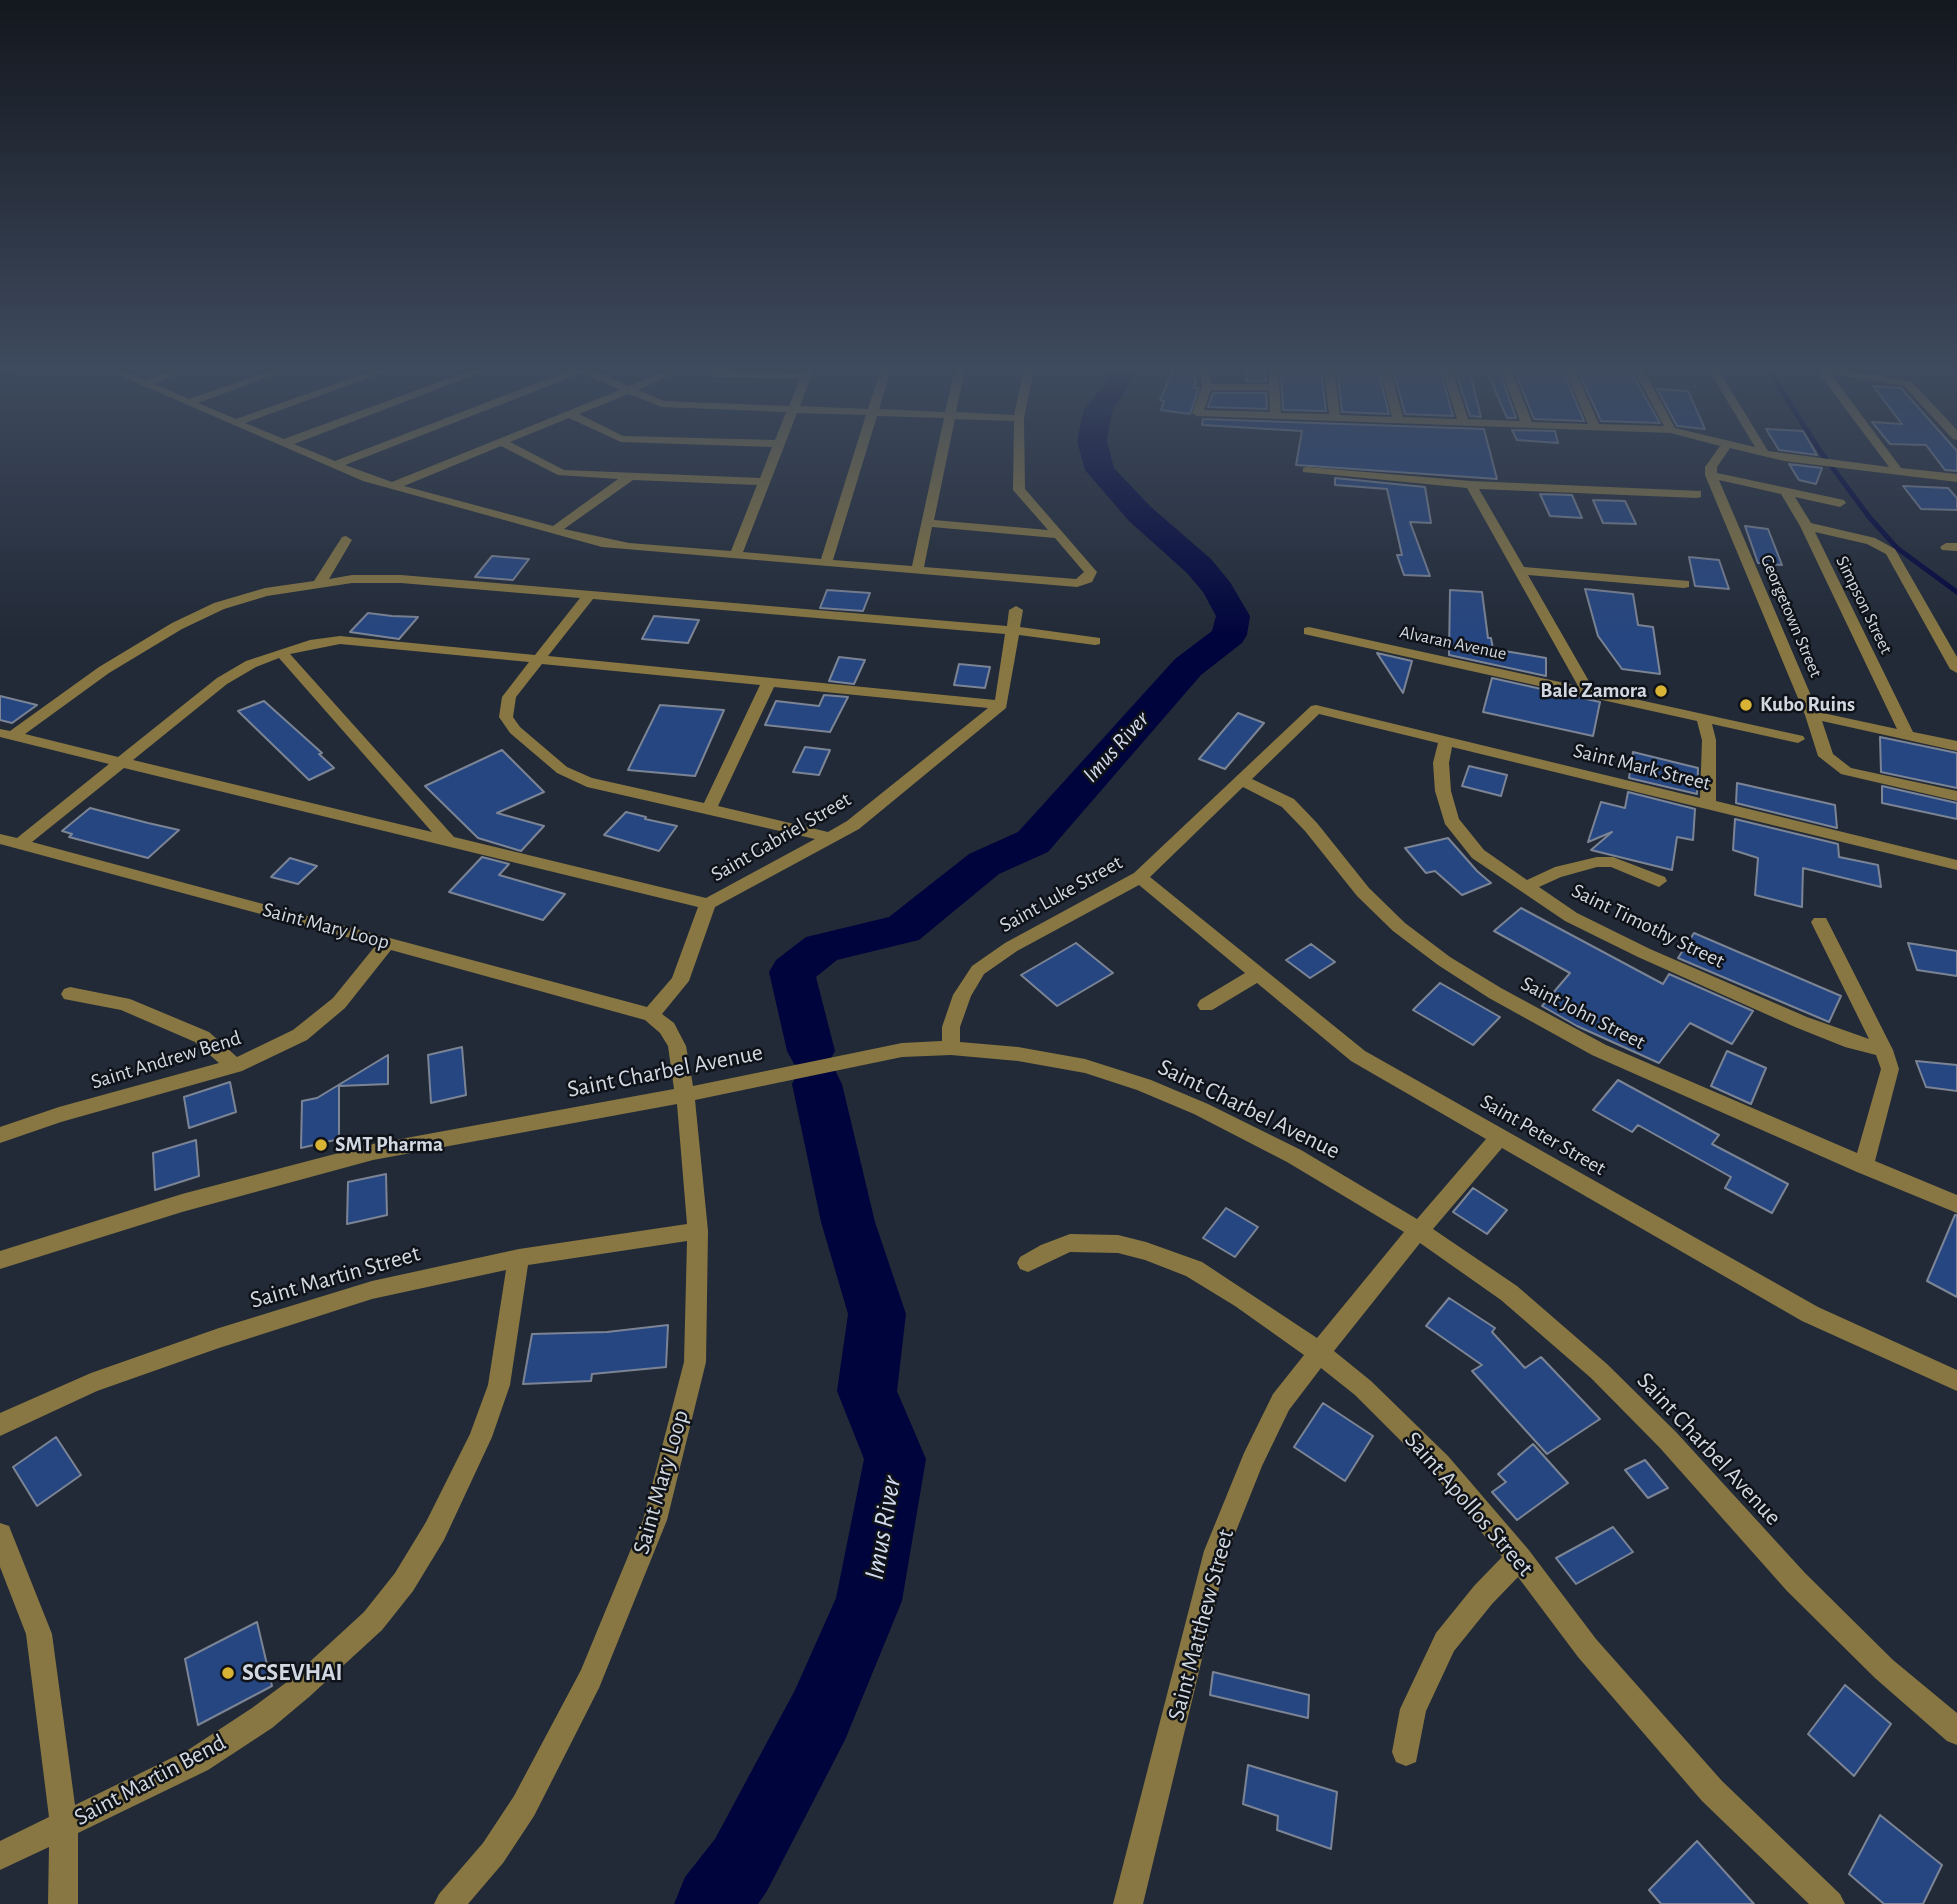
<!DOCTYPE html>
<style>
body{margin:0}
canvas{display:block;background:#222a37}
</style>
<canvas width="1957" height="1904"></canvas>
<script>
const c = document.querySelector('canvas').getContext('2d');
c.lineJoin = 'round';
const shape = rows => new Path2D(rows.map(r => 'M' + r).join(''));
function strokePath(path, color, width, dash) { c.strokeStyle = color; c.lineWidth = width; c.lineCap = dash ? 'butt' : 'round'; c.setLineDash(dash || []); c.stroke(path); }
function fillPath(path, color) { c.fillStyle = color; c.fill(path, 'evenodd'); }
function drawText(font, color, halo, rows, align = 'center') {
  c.font = font + ' "Alegreya Sans",sans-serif'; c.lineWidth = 5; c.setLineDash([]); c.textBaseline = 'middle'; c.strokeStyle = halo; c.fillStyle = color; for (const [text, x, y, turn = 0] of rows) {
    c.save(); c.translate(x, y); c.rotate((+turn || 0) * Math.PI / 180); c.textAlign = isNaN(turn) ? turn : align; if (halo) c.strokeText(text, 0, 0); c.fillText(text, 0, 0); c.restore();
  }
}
const stream = shape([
 [1768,369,1820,451,1870,518,1897,548,1957,592],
 [0,377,19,369]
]);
const river = shape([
 [1109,369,1136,369,1137,372,1112,411,1107,441,1114,468,1151,507,1211,559,1230,582,1250,616,1247,635,1242,643,1201,675,1048,852,999,874,919,940,837,960,816,977,835,1051,828,1064,821,1066,835,1070,842,1084,875,1222,906,1314,897,1391,926,1459,902,1601,845,1740,767,1891,758,1904,674,1904,685,1877,715,1839,795,1690,836,1598,864,1459,837,1391,848,1314,821,1222,792,1084,799,1070,807,1068,794,1064,787,1051,769,972,776,960,806,937,889,917,969,854,1018,832,1175,659,1212,631,1216,616,1203,592,1187,573,1129,521,1085,470,1077,441,1084,410,1103,386,1111,372,1109,369]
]);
const building = shape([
 [1174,369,1193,370,1196,382,1194,388,1199,388,1190,414,1161,410,1164,401,1160,400,1174,369],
 [1246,369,1265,369,1266,381,1246,381,1246,369],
 [1281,369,1321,369,1326,411,1283,410,1281,369],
 [1337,369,1378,369,1389,414,1342,412,1337,369],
 [1393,369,1440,369,1453,416,1405,414,1393,369],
 [1455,369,1469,369,1481,417,1470,416,1455,369],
 [1486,369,1499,369,1516,418,1507,418,1486,369],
 [1514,369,1562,369,1584,421,1534,419,1514,369],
 [1577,369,1629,369,1660,423,1601,421,1577,369],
 [1873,386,1901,388,1957,451,1957,471,1945,470,1926,445,1890,444,1872,422,1902,424,1873,386],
 [1657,389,1688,391,1705,429,1677,426,1657,389],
 [1213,393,1266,393,1267,409,1208,407,1213,393],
 [1203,419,1484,429,1497,479,1296,465,1302,431,1202,425,1203,419],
 [1766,429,1803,431,1817,455,1779,450,1766,429],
 [1512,430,1555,431,1558,443,1517,440,1512,430],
 [1789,464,1822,468,1816,484,1799,480,1789,464],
 [1335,478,1425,487,1431,523,1410,522,1430,576,1404,575,1397,555,1402,555,1387,489,1335,485,1335,478],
 [1903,486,1948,488,1957,498,1957,510,1921,509,1903,486],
 [1540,494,1572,495,1582,518,1550,516,1540,494],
 [1593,500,1625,501,1636,524,1603,523,1593,500],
 [1745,526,1768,529,1782,565,1758,563,1745,526],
 [492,556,529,559,513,580,475,577,492,556],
 [1689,557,1719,560,1729,589,1695,586,1689,557],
 [1585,589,1633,594,1638,625,1653,627,1660,674,1622,669,1598,636,1585,589],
 [827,590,870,593,863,611,820,608,827,590],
 [1450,590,1482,592,1488,638,1491,638,1493,649,1546,658,1546,676,1449,655,1450,590],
 [368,613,392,616,418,617,399,639,350,632,368,613],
 [654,616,699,620,688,643,642,639,654,616],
 [1377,653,1412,661,1403,693,1377,653],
 [839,657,865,660,854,684,829,681,839,657],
 [959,664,990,667,985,688,954,685,959,664],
 [1492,678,1600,702,1593,736,1483,712,1492,678],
 [824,695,848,697,830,732,765,725,776,701,819,706,824,695],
 [0,696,37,705,12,723,0,720,0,696],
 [264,701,322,753,319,754,334,768,309,780,238,711,264,701],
 [660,705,724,710,695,776,628,770,660,705],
 [1238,713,1264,723,1225,769,1199,759,1238,713],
 [1880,737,1957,753,1957,788,1881,772,1880,737],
 [805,747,830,750,819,775,793,772,805,747],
 [502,750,544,792,497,813,544,826,521,851,478,838,425,786,502,750],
 [1633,752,1698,768,1697,794,1629,778,1633,752],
 [1469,766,1507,775,1501,796,1462,786,1469,766],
 [1737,783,1835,805,1837,828,1736,803,1737,783],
 [1882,786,1957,803,1957,819,1882,803,1882,786],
 [1628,792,1695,809,1693,840,1677,837,1672,870,1591,850,1612,832,1588,842,1601,802,1625,808,1628,792],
 [90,808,148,823,179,830,148,858,69,837,72,834,62,831,90,808],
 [626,812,646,817,645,819,677,826,659,851,604,835,626,812],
 [1735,819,1838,844,1839,857,1878,865,1881,887,1803,868,1802,907,1755,895,1758,858,1733,850,1735,819],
 [1448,838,1477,871,1491,883,1462,895,1435,871,1426,873,1405,848,1448,838],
 [482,857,509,864,499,875,565,894,543,920,449,892,482,857],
 [290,858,317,866,298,884,271,877,290,858],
 [1521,908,1663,984,1669,974,1753,1011,1732,1044,1690,1023,1659,1063,1577,1026,1542,1006,1570,973,1494,931,1521,908],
 [1694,933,1841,996,1829,1022,1678,958,1694,933],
 [1076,943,1113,973,1057,1006,1021,975,1076,943],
 [1908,943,1957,951,1957,976,1917,970,1908,943],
 [1311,944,1335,962,1310,978,1286,960,1311,944],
 [1440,983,1500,1017,1473,1045,1413,1010,1440,983],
 [462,1047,466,1095,431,1103,428,1055,462,1047],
 [1727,1051,1766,1068,1751,1104,1711,1086,1727,1051],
 [388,1055,388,1084,339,1086,339,1139,301,1148,302,1101,317,1098,388,1055],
 [1916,1061,1957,1065,1957,1091,1926,1087,1916,1061],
 [1618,1080,1719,1135,1712,1144,1788,1184,1772,1213,1725,1188,1731,1177,1638,1125,1632,1132,1593,1110,1618,1080],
 [230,1082,236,1112,189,1128,184,1097,230,1082],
 [196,1140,199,1176,155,1190,153,1153,196,1140],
 [386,1174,387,1215,347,1224,348,1182,386,1174],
 [1473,1188,1507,1210,1487,1234,1453,1212,1473,1188],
 [1226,1208,1258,1227,1235,1257,1203,1238,1226,1208],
 [1955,1215,1957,1215,1957,1297,1927,1281,1955,1215],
 [1449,1298,1495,1328,1492,1332,1525,1368,1541,1357,1600,1419,1547,1454,1472,1371,1482,1365,1426,1326,1449,1298],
 [668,1325,666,1367,592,1374,591,1381,523,1384,532,1334,607,1332,668,1325],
 [1323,1403,1373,1436,1345,1481,1294,1447,1323,1403],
 [56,1437,81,1475,37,1506,13,1467,56,1437],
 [1533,1444,1568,1483,1517,1520,1492,1492,1506,1482,1498,1474,1533,1444],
 [1645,1460,1668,1488,1648,1498,1625,1470,1645,1460],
 [1613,1527,1633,1552,1576,1584,1556,1558,1613,1527],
 [257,1622,272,1686,198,1725,185,1659,257,1622],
 [1213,1672,1309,1695,1308,1718,1210,1695,1213,1672],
 [1845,1685,1891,1724,1854,1776,1808,1734,1845,1685],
 [1248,1765,1337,1792,1331,1849,1277,1830,1278,1816,1243,1804,1248,1765],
 [1880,1815,1942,1865,1923,1904,1884,1904,1849,1874,1880,1815],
 [1697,1841,1754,1904,1661,1904,1649,1890,1697,1841]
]);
const minor = shape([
 [2,369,13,369,13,370,8,373,2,369],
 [105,369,120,369,145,380,175,369,191,369,154,384,189,399,275,369,291,369,198,403,236,419,377,369,393,369,245,423,284,439,474,369,490,369,294,444,335,461,573,369,592,369,629,386,670,369,685,369,638,390,664,401,789,406,800,379,715,377,693,369,802,373,804,369,814,369,800,406,868,409,881,369,891,369,879,409,945,412,955,369,965,369,956,412,1014,415,1024,369,1034,369,1024,418,1025,489,1097,572,1092,582,1077,587,602,547,363,481,105,369],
 [582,373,620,390,392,482,345,465,582,373],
 [629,394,662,407,786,412,775,440,623,436,579,414,629,394],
 [797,413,866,415,821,559,743,552,797,413],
 [877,416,944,418,912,566,833,560,877,416],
 [569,418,621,442,772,447,760,478,564,470,510,442,569,418],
 [955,419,1014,421,1013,490,1048,530,934,520,955,419],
 [501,446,558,475,618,479,553,526,404,486,501,446],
 [633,480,757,485,731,551,629,543,564,529,633,480],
 [932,527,1055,538,1084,572,1076,579,924,567,932,527],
 [1199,369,1209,369,1212,384,1269,384,1268,369,1278,369,1281,413,1329,414,1324,369,1334,369,1340,415,1392,417,1380,369,1390,369,1403,417,1457,419,1442,369,1452,369,1468,419,1520,421,1501,369,1511,369,1532,422,1588,424,1564,369,1574,369,1599,424,1664,426,1633,369,1643,369,1675,428,1755,447,1708,369,1718,369,1768,451,1889,467,1818,372,1812,369,1839,369,1911,381,1957,430,1957,440,1953,439,1904,386,1831,374,1901,468,1957,474,1957,482,1784,461,1730,448,1717,467,1717,473,1844,500,1846,503,1840,507,1795,497,1811,523,1875,538,1895,549,1957,657,1957,673,1950,669,1886,554,1867,544,1815,532,1913,732,1957,741,1957,751,1822,721,1833,754,1851,768,1957,791,1957,801,1841,774,1818,756,1805,715,1705,475,1705,467,1720,446,1671,433,1197,416,1192,413,1202,387,1199,369],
 [1211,390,1269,390,1270,412,1204,410,1211,390],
 [1719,480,1781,494,1800,526,1897,729,1818,712,1719,480],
 [1307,467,1471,481,1701,491,1701,497,1697,498,1479,489,1524,567,1689,581,1689,587,1684,588,1528,575,1594,690,1803,736,1805,739,1798,743,1712,724,1716,740,1716,801,1957,860,1957,870,1452,747,1449,763,1451,791,1459,819,1484,850,1527,880,1555,867,1597,857,1613,857,1665,877,1667,881,1659,887,1611,867,1597,867,1561,877,1539,887,1577,913,1650,949,1807,1017,1869,1039,1811,922,1814,918,1826,918,1893,1050,1899,1069,1875,1161,1957,1195,1957,1213,1857,1172,1592,1055,1489,998,1438,965,1393,931,1357,896,1305,831,1282,807,1243,787,1150,877,1365,1051,1818,1307,1957,1370,1957,1391,1802,1321,1502,1148,1433,1229,1517,1286,1607,1364,1676,1432,1805,1573,1893,1660,1957,1713,1957,1745,1947,1741,1875,1678,1787,1591,1660,1448,1591,1378,1501,1300,1420,1243,1334,1351,1371,1381,1448,1456,1528,1549,1596,1639,1722,1781,1840,1894,1845,1904,1809,1904,1702,1801,1578,1657,1518,1577,1492,1604,1454,1651,1426,1711,1416,1762,1406,1766,1396,1762,1392,1752,1400,1709,1436,1633,1474,1586,1502,1557,1432,1472,1355,1395,1321,1368,1289,1410,1262,1466,1228,1551,1143,1904,1113,1904,1204,1551,1244,1453,1273,1394,1304,1355,1235,1306,1186,1276,1145,1260,1118,1253,1070,1252,1028,1272,1020,1269,1017,1263,1020,1257,1041,1245,1070,1234,1118,1235,1146,1242,1202,1262,1317,1338,1404,1232,1287,1162,1194,1114,1137,1090,1085,1073,1018,1061,951,1055,902,1057,695,1100,708,1231,706,1362,667,1520,599,1688,534,1816,503,1863,468,1904,434,1904,439,1894,483,1843,514,1796,581,1670,643,1520,684,1362,687,1241,528,1265,510,1385,492,1437,444,1540,413,1591,382,1630,309,1697,272,1728,208,1770,78,1833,78,1904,48,1904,49,1847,0,1870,0,1841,49,1817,26,1634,0,1567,0,1523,9,1526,52,1634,75,1805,188,1750,252,1708,291,1679,364,1612,395,1573,426,1522,470,1434,488,1385,506,1270,372,1299,219,1348,97,1391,0,1436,0,1413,91,1373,219,1328,372,1281,519,1249,687,1224,677,1104,373,1160,182,1212,0,1269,0,1251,182,1194,373,1144,674,1089,668,1046,660,1033,645,1020,391,950,345,1008,307,1040,242,1071,61,1122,0,1143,0,1127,59,1107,219,1063,195,1042,121,1010,64,999,61,994,64,989,70,987,130,999,209,1032,237,1057,293,1030,333,998,376,945,0,844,0,834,17,838,109,764,0,737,0,729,10,731,99,667,172,623,214,603,265,588,314,581,342,537,346,536,352,540,329,579,352,575,401,575,1007,626,1009,610,1016,606,1023,610,1020,627,1100,638,1100,644,1095,645,1019,635,1006,708,859,829,715,907,689,981,662,1014,674,1023,686,1046,693,1086,902,1043,942,1041,942,1027,953,995,972,966,1005,943,1134,873,1311,706,1316,705,1700,798,1702,740,1697,721,1304,634,1304,628,1309,627,1578,686,1467,488,1303,472,1303,468,1307,467],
 [352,583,401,583,580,598,535,655,340,636,310,640,246,661,217,678,118,757,25,734,109,673,182,629,224,609,267,596,352,583],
 [593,599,1005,634,995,700,548,656,593,599],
 [340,644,529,662,502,697,499,717,510,733,557,773,587,787,815,839,706,898,454,837,290,654,340,644],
 [279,658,432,832,133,760,227,684,256,667,279,658],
 [542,664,760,685,704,803,592,778,567,767,520,727,513,717,516,697,542,664],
 [774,687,988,708,847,821,828,832,718,806,774,687],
 [1319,714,1438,743,1433,763,1435,791,1445,824,1472,858,1565,921,1638,957,1795,1027,1845,1047,1876,1055,1881,1069,1857,1153,1606,1045,1501,988,1450,957,1405,923,1369,888,1317,823,1294,799,1252,779,1319,714],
 [124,768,698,907,672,978,647,1007,32,842,124,768],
 [1139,885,1245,973,1200,1000,1197,1005,1200,1010,1212,1010,1257,983,1351,1061,1486,1139,1417,1219,1301,1150,1208,1104,1151,1080,1085,1059,1018,1047,960,1042,960,1027,971,996,984,974,1017,951,1139,885],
 [1946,543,1957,543,1957,551,1942,550,1940,547,1946,543]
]);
const markers = [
 [1661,691,7,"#d9b334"],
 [1746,705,7,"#d9b334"],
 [321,1145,7,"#d9b334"],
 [228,1673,7,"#d9b334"]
];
const farStreetnames = [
 ["Simpson Street",1864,605,64],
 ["Georgetown Street",1791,616,67],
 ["Alvaran Avenue",1453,643,12]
];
const poiNames = [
 ["Bale Zamora",1647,691,"right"],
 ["Kubo Ruins",1760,705],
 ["SMT Pharma",335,1145]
];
const streetNames = [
 ["Saint Mark Street",1642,767,14],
 ["Saint Gabriel Street",781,837,-30],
 ["Saint Luke Street",1061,894,-29],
 ["Saint Mary Loop",326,926,15],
 ["Saint Timothy Street",1648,926,26],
 ["Saint John Street",1583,1013,27],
 ["Saint Andrew Bend",166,1060,-17],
 ["Saint Peter Street",1543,1135,30]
];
const waterNames = [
 ["Imus River",1116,747,-48]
];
const nearStreetnames = [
 ["Saint Charbel Avenue",665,1071,-11],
 ["Saint Charbel Avenue",1249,1109,26],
 ["Saint Martin Street",335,1277,-16],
 ["Saint Charbel Avenue",1709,1449,47],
 ["Saint Mary Loop",661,1482,-74],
 ["Saint Apollos Street",1469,1504,49],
 ["Saint Matthew Street",1201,1625,-75],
 ["Saint Martin Bend",150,1780,-28]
];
const nearPoinames = [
 ["SCSEVHAI",242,1673]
];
const nearWaternames = [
 ["Imus River",883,1528,-80]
];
strokePath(stream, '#00043c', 5);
fillPath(river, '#00043c');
fillPath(building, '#264681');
strokePath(building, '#7b8495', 2);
fillPath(minor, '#887742');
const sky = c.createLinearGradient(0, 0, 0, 636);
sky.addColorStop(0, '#13171e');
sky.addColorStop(0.58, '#3e4a5e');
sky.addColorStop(1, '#3e4a5e00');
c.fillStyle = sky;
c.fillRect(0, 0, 1957, 636);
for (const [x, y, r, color] of markers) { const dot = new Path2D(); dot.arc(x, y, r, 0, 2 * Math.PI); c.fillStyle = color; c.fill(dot); strokePath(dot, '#0f1319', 2.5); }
drawText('18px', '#d2d8e1', '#0f1319', farStreetnames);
drawText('bold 21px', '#d2d8e1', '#0f1319', poiNames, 'left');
drawText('21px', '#d2d8e1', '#0f1319', streetNames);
drawText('italic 23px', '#d2dcee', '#0f1319', waterNames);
drawText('24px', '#d2d8e1', '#0f1319', nearStreetnames);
drawText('bold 24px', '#d2d8e1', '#0f1319', nearPoinames, 'left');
drawText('italic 28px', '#d2dcee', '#0f1319', nearWaternames);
</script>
